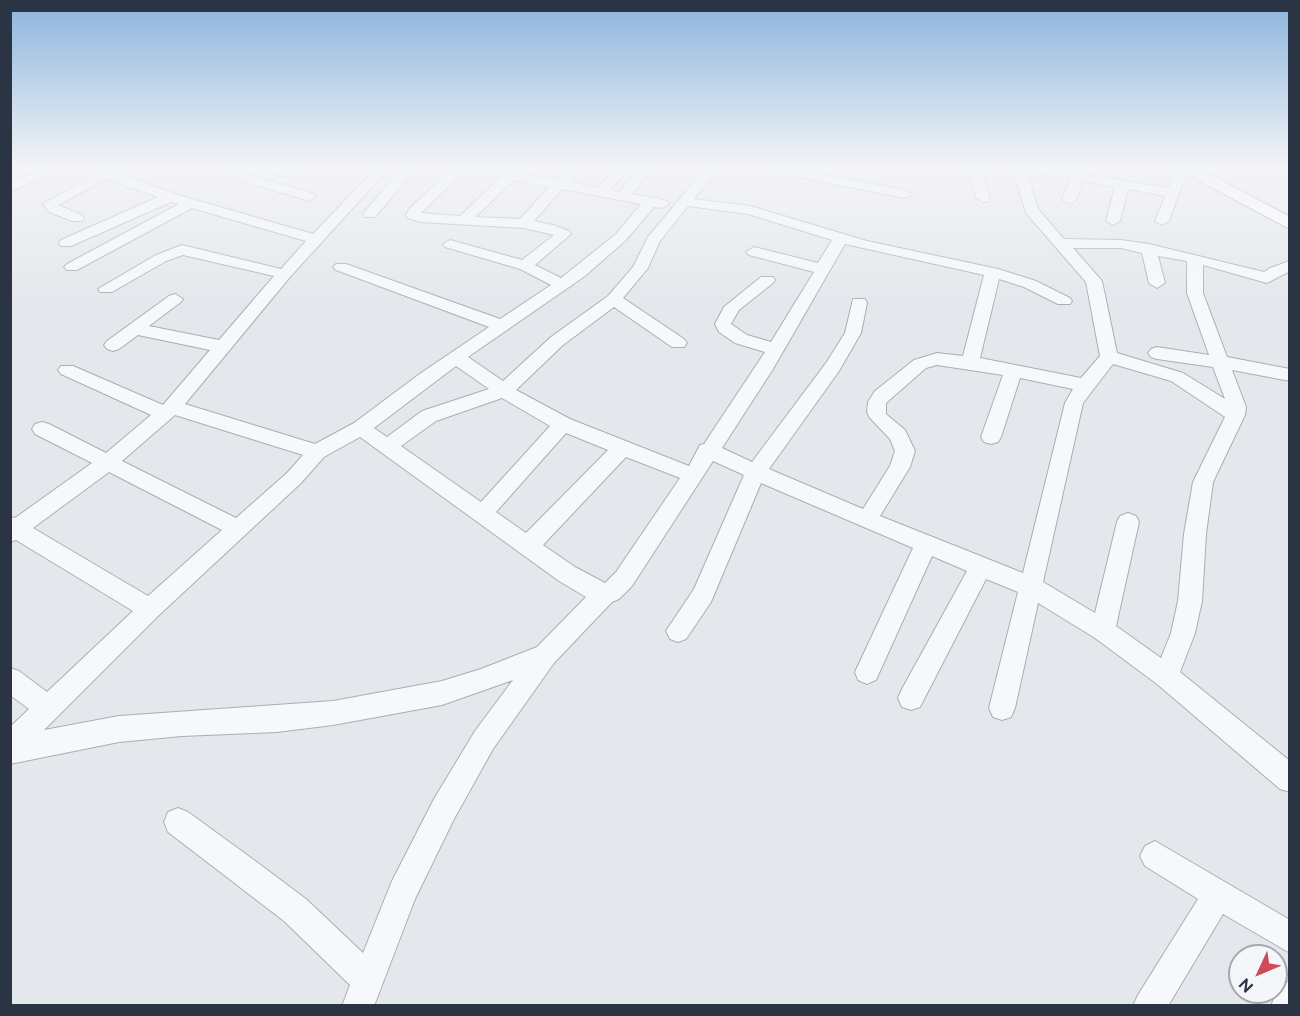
<!DOCTYPE html>
<style>
body{margin:0}
#map{position:relative;width:1300px;height:1016px;overflow:hidden;background:#e4e7ec;font-family:Raleway,sans-serif}
canvas{display:block}
.frame{position:absolute;inset:0;border:12px solid #2b3445;pointer-events:none}
.north{position:absolute;left:1228px;top:944px;width:60px;height:60px;box-sizing:border-box;background:#f4f6f9;border:2px solid #a4a8b1;border-radius:50%;rotate:226deg;font-size:16px;font-weight:700;line-height:24px;text-align:center;color:#2b3445}
.north::after{content:'';display:block;margin:auto;width:21px;height:27px;background:#d1495b;clip-path:polygon(50% 0,100% 100%,50% 72%,0 100%)}
</style>
<div id="map">
<canvas width="1300" height="1016"></canvas>
<div class="frame"></div>
<div class="north">N</div>
</div>
<script>
const c = document.querySelector('canvas').getContext('2d');
c.lineJoin = 'round';
const shape = rows => new Path2D(rows.map(r => 'M' + r).join(''));
function strokePath(path, color, width, dash) { c.strokeStyle = color; c.lineWidth = width; c.lineCap = dash ? 'butt' : 'round'; c.setLineDash(dash || []); c.stroke(path); }
function fillPath(path, color) { c.fillStyle = color; c.fill(path, 'evenodd'); }
const minor = shape([
 [48,166,65,166,10,192,10,183,48,166],
 [111,166,121,166,123,168,116,173,175,194,313,234,378,166,391,166,290,277,185,404,315,444,354,423,421,373,489,327,336,270,333,267,336,264,346,264,500,319,551,285,520,269,445,247,443,244,450,240,522,260,554,235,524,228,420,222,408,218,406,215,410,208,455,166,481,166,556,180,572,166,585,166,569,182,597,188,619,166,632,166,610,190,619,192,642,166,655,166,632,194,656,198,667,201,669,204,662,208,654,207,626,240,585,276,468,357,503,381,551,337,608,296,633,267,648,237,707,166,721,166,694,199,750,206,867,241,998,269,1036,281,1070,298,1072,301,1070,304,1058,304,1024,287,999,279,980,358,1081,378,1100,356,1086,282,1026,213,1013,170,1004,166,1035,166,1168,188,1177,166,1189,166,1169,221,1162,225,1155,221,1165,196,1128,189,1120,221,1113,225,1106,221,1115,187,1083,181,1076,200,1069,204,1062,200,1070,179,1027,172,1038,209,1064,239,1121,240,1149,244,1264,272,1270,268,1290,261,1290,271,1267,283,1203,265,1203,293,1227,357,1290,369,1290,381,1232,370,1246,407,1245,415,1213,482,1206,534,1202,601,1195,633,1180,672,1290,761,1290,792,1280,789,1157,684,1095,638,1038,603,1015,708,1011,717,1002,720,993,717,989,708,1018,592,986,579,920,707,911,710,902,707,898,698,902,689,967,571,932,556,876,680,867,684,858,680,855,672,913,548,761,483,711,602,686,639,678,642,670,639,666,631,694,589,744,475,713,461,632,586,619,599,612,602,554,663,493,749,454,819,415,899,374,1006,342,1006,350,985,284,921,168,832,164,822,168,812,178,808,188,812,258,863,306,899,363,953,392,881,434,799,475,731,513,680,442,705,333,725,277,732,182,736,119,742,10,764,10,727,29,709,10,695,10,668,19,671,47,692,133,611,16,540,10,542,10,517,15,518,92,463,35,434,32,429,35,424,42,422,49,424,106,453,151,415,61,374,58,370,61,366,73,366,163,405,210,350,138,335,119,349,113,351,107,349,104,345,107,341,169,296,175,294,183,299,181,302,149,326,219,340,274,276,183,255,166,261,112,292,100,292,98,289,156,255,182,245,281,269,306,241,192,208,77,270,67,270,64,267,67,264,179,204,171,202,71,246,61,246,59,243,61,240,158,197,106,179,58,205,82,215,84,218,82,221,72,221,49,212,43,204,111,166],
 [465,170,501,177,460,216,421,213,465,170],
 [514,180,549,187,520,219,475,217,514,180],
 [562,189,641,204,616,234,561,278,535,265,571,234,569,231,553,225,534,221,562,189],
 [688,206,748,214,832,240,818,263,754,247,746,252,749,255,814,272,771,342,747,335,731,324,739,310,773,283,775,280,773,277,761,277,724,307,715,324,719,332,735,343,765,352,704,444,700,445,689,466,570,419,516,390,563,345,614,307,672,347,684,347,687,343,684,339,623,298,648,268,660,241,688,206],
 [845,244,984,275,963,356,937,353,914,360,875,391,868,402,867,412,870,418,890,439,895,451,890,466,863,509,769,469,839,371,861,333,867,303,865,299,853,299,845,333,826,363,752,462,722,448,773,369,845,244],
 [1073,248,1121,248,1142,253,1149,283,1157,288,1165,283,1158,256,1187,261,1187,293,1209,355,1157,347,1151,349,1148,353,1151,357,1157,359,1213,367,1225,399,1183,373,1117,353,1102,281,1073,248],
 [1113,364,1171,381,1225,417,1193,482,1184,534,1178,601,1171,633,1161,658,1116,626,1139,522,1136,516,1128,513,1120,516,1117,522,1095,613,1043,582,1083,403,1113,364],
 [937,365,1003,375,981,437,984,442,991,444,998,442,1001,437,1020,378,1073,389,1065,403,1023,573,880,516,910,467,915,451,905,430,886,414,886,403,926,368,937,365],
 [456,366,489,389,422,411,387,437,374,428,456,366],
 [502,398,550,426,481,502,401,446,436,421,502,398],
 [175,415,303,455,287,473,236,518,122,461,175,415],
 [566,433,608,450,526,533,496,512,566,433],
 [360,437,559,581,586,597,537,647,481,669,442,681,333,701,119,716,44,730,158,616,301,483,324,457,360,437],
 [626,457,680,478,616,572,605,583,575,567,543,545,626,457],
 [109,472,222,530,148,596,33,528,109,472],
 [252,166,273,166,303,173,305,176,298,180,254,169,252,166],
 [404,166,418,166,375,217,365,217,363,214,365,211,404,166],
 [754,166,779,166,905,190,912,194,905,198,761,170,754,166],
 [967,166,980,166,990,198,988,201,983,202,976,198,967,166],
 [238,171,314,194,316,197,309,201,233,178,231,175,238,171],
 [1155,841,1290,920,1290,953,1223,914,1168,1006,1133,1006,1138,995,1198,899,1145,866,1140,856,1145,846,1155,841],
 [1290,981,1290,1006,1271,1006,1279,986,1290,981]
]);
const major = shape([
 [1175,166,1194,166,1290,217,1290,229,1177,169,1175,166]
]);
strokePath(minor, '#a9aeb7', 2);
strokePath(major, '#a3abb8', 2);
fillPath(minor, '#f7f8fa');
fillPath(major, '#fff');
const sky = c.createLinearGradient(0, 0, 0, 308);
sky.addColorStop(0, '#8bb4dd');
sky.addColorStop(0.54, '#f3f4f6');
sky.addColorStop(1, '#f3f4f600');
c.fillStyle = sky;
c.fillRect(0, 0, 1300, 308);
</script>
